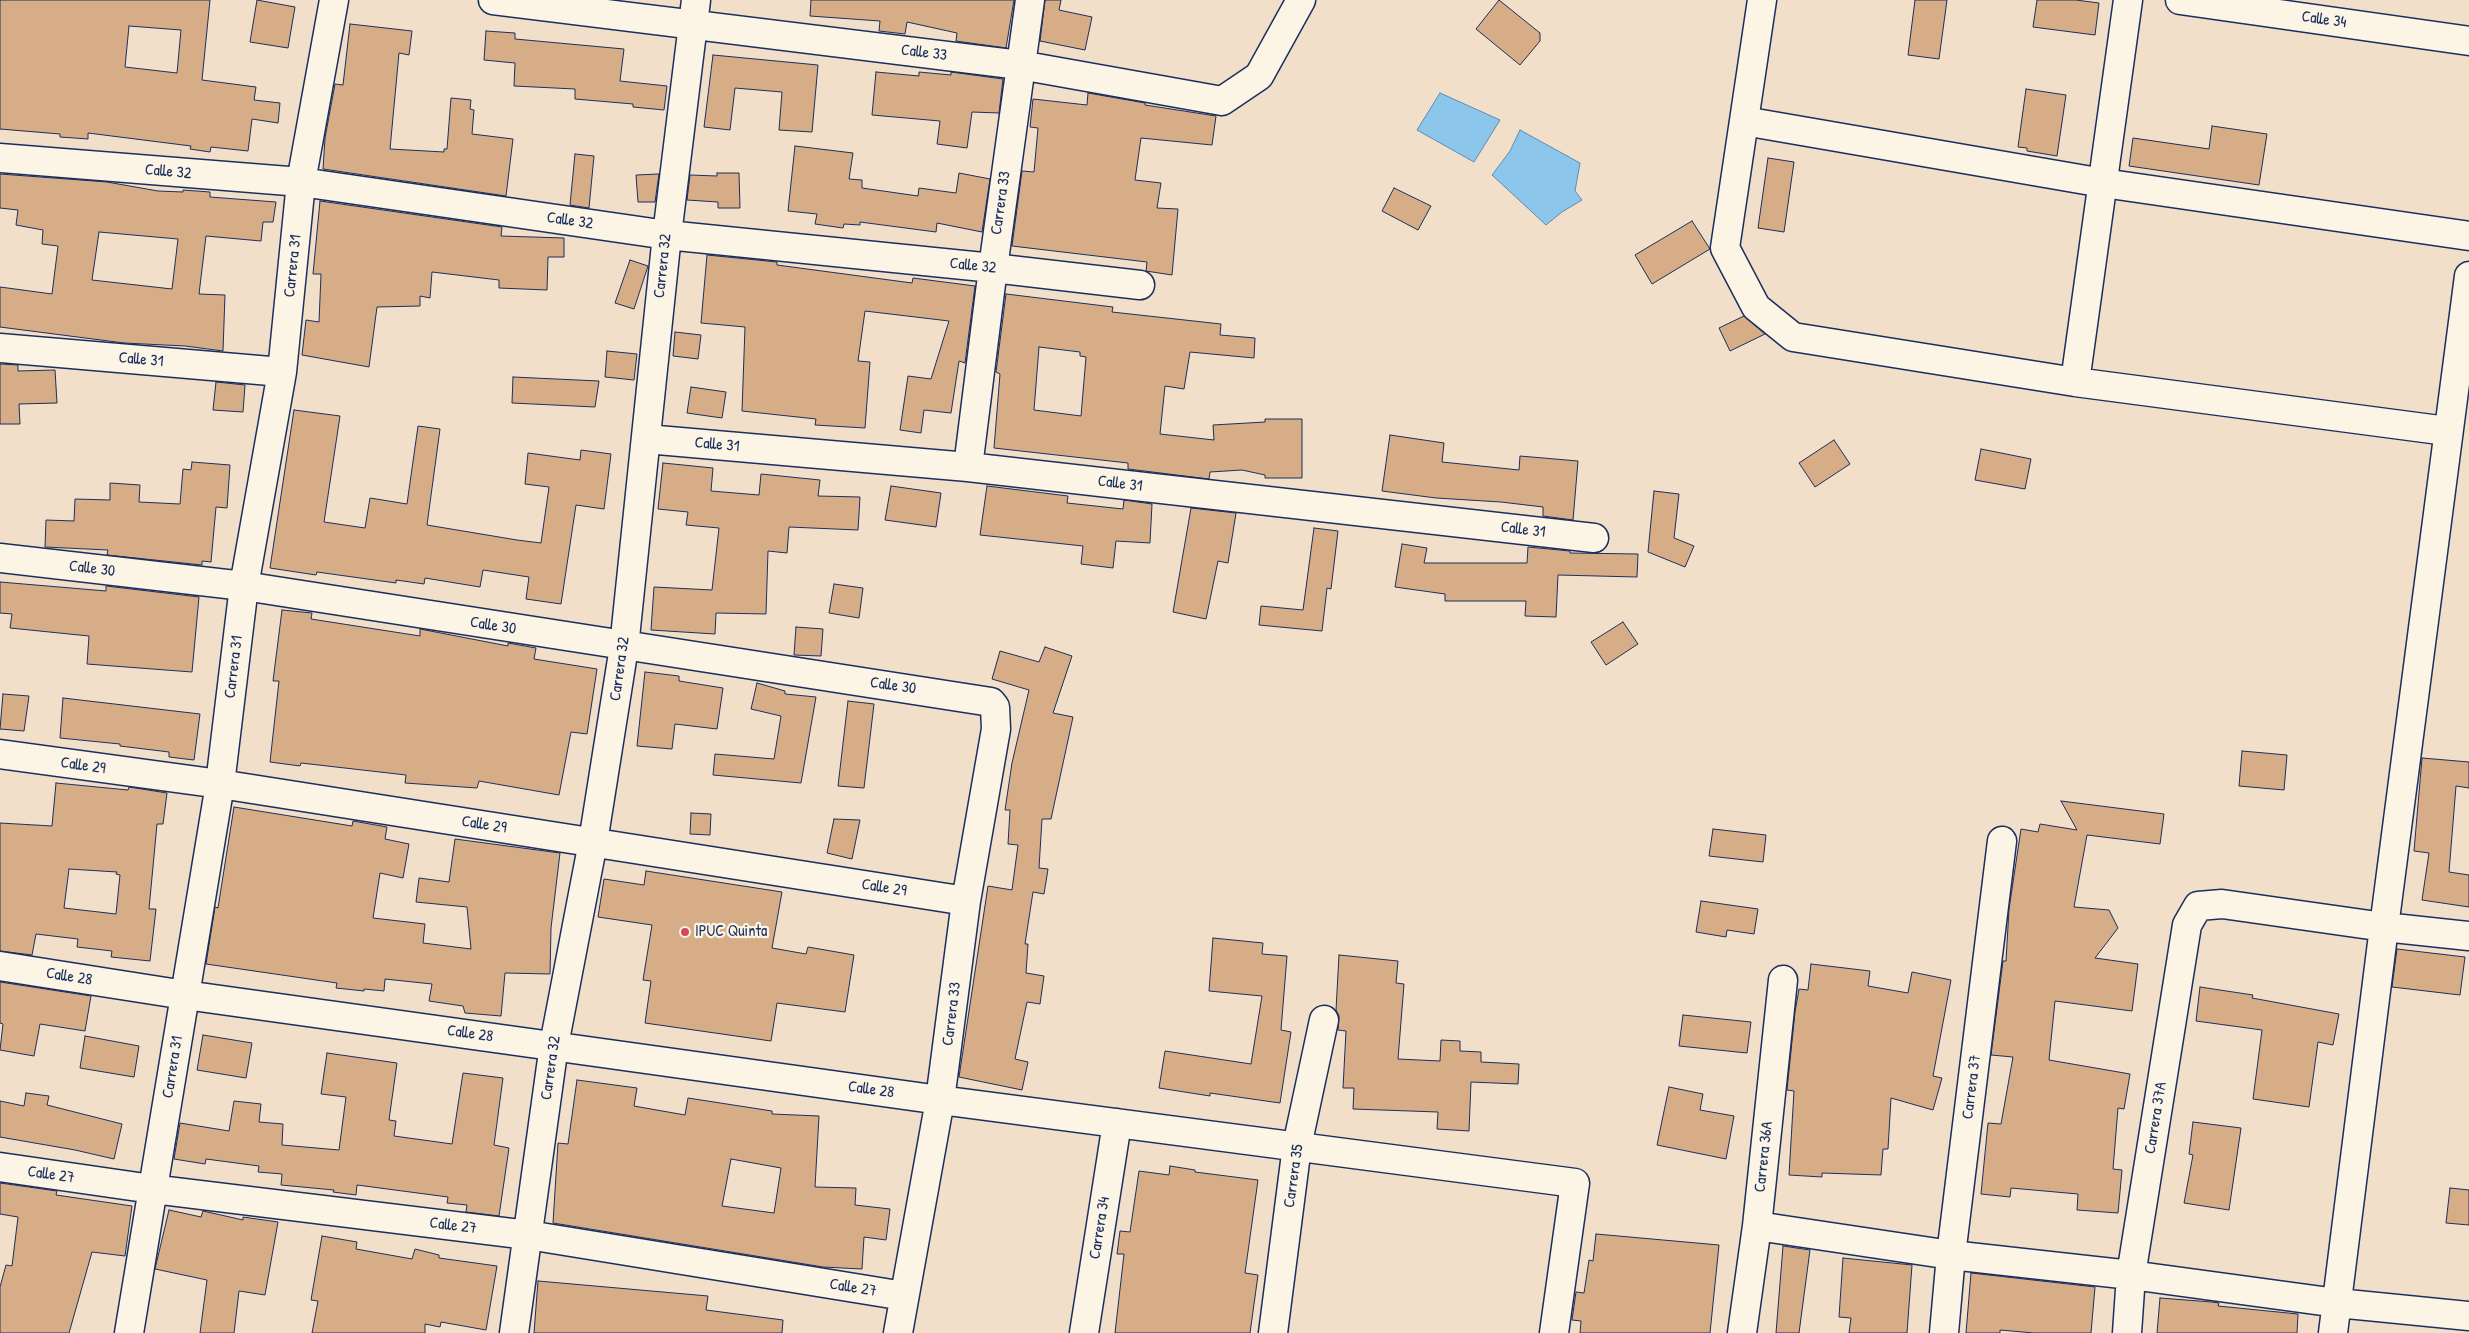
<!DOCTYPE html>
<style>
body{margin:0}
canvas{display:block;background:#f1dfc9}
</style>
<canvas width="2469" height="1333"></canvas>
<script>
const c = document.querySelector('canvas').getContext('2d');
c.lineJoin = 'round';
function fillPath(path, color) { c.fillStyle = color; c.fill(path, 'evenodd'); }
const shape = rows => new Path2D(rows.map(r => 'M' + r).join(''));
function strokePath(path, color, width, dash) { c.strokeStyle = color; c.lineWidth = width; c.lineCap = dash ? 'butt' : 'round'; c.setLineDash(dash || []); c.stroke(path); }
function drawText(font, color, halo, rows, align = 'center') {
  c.font = font + ' "Patrick Hand",sans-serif'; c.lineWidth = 4.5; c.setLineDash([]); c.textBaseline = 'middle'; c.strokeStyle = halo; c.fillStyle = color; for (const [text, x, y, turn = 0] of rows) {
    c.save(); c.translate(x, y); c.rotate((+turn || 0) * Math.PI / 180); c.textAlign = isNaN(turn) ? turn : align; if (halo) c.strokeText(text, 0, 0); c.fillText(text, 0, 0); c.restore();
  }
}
const water = shape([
 [1440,93,1500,120,1474,162,1417,130,1440,93],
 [1520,130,1580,163,1575,191,1582,200,1562,212,1546,225,1492,175,1510,151,1520,130]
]);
const building = shape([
 [0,0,210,0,202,80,256,87,254,100,280,103,278,123,252,119,248,151,211,147,210,152,190,149,191,146,88,133,88,139,60,137,60,134,0,129,0,0],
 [129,26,181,30,177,73,125,67,129,26],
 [257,0,295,7,288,48,250,42,257,0],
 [811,0,1014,0,1006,48,956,41,957,33,907,22,905,34,879,31,880,21,810,16,811,0],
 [1045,0,1061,0,1059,10,1092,17,1085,50,1040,41,1045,0],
 [1499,0,1540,33,1540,41,1520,65,1476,29,1499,0],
 [1915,0,1947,0,1939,59,1908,55,1915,0],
 [2037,0,2076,0,2099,3,2095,35,2033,27,2037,0],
 [350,24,412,31,409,55,399,53,390,149,444,152,444,149,447,149,451,98,471,100,470,109,474,110,472,134,513,139,506,196,323,169,325,138,335,84,343,85,350,24],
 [486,31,515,33,515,39,624,49,620,81,667,86,664,110,633,107,633,104,575,99,575,89,514,86,515,63,484,60,486,31],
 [713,55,818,65,812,132,779,130,782,92,735,88,730,130,704,127,713,55],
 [876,72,919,76,919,72,951,75,951,72,1003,79,999,113,972,112,967,148,937,144,940,121,872,115,876,72],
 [2026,89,2066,95,2057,156,2027,151,2027,148,2018,147,2026,89],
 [1088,93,1145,103,1145,105,1216,116,1212,145,1141,138,1135,180,1161,183,1157,208,1178,209,1172,275,1146,271,1147,262,1012,246,1022,171,1034,172,1038,128,1030,127,1033,99,1087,105,1088,93],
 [2212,126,2267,134,2259,185,2129,166,2133,138,2209,149,2212,126],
 [795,146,853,153,849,179,862,180,862,188,918,196,919,188,956,193,959,173,990,179,982,232,937,223,936,232,860,222,860,225,844,224,843,228,815,224,817,214,788,211,795,146],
 [575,154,594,156,589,208,570,205,575,154],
 [1768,158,1794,162,1784,232,1758,228,1768,158],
 [717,173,739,173,740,208,718,208,718,202,687,200,690,175,717,176,717,173],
 [0,174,107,182,158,191,183,192,183,190,210,192,210,197,276,202,273,222,263,222,261,241,206,236,199,294,225,295,223,351,185,346,124,343,0,327,0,287,52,294,58,246,42,244,43,230,16,225,18,210,0,208,0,174],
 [99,232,178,239,172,289,92,280,99,232],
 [659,174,655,202,638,202,636,175,659,174],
 [1394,188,1431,206,1418,230,1382,211,1394,188],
 [320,201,502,227,501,236,564,238,564,257,548,257,547,290,499,288,499,280,432,272,430,298,420,296,420,306,377,307,369,367,302,355,306,320,319,322,321,274,313,274,320,201],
 [1692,221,1710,249,1652,284,1635,255,1692,221],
 [707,255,777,262,777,265,912,283,913,278,975,286,965,363,959,361,951,413,924,410,921,433,900,430,908,376,931,379,949,321,865,311,858,361,870,362,865,428,815,425,816,419,742,411,745,327,701,323,707,255],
 [630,260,648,266,634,309,615,303,630,260],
 [1006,294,1113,307,1112,312,1221,324,1220,335,1255,338,1254,358,1190,352,1184,389,1165,386,1160,434,1214,440,1213,425,1265,422,1265,419,1302,419,1302,478,1265,478,1265,475,1242,470,1210,472,1209,479,1128,469,1128,463,994,448,1000,374,996,372,1006,294],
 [1039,347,1080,352,1080,356,1086,357,1081,416,1034,410,1039,347],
 [1744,316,1765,334,1730,351,1719,328,1744,316],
 [675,332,701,335,698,359,673,356,675,332],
 [607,351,637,354,634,380,605,377,607,351],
 [0,364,18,365,18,371,55,370,57,403,19,404,20,424,0,424,0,364],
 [513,377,599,381,595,407,512,403,513,377],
 [216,382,245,385,243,412,213,410,216,382],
 [691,387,726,392,722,418,687,413,691,387],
 [294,410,340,416,324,522,365,528,370,498,407,504,418,426,440,429,427,525,517,540,541,543,549,487,525,484,528,453,580,460,581,450,611,454,604,509,576,505,561,604,526,599,529,577,483,570,480,587,425,578,424,584,396,580,396,583,317,572,316,575,270,568,294,410],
 [1390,435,1444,443,1442,462,1519,470,1520,456,1578,461,1573,520,1543,516,1543,507,1501,502,1436,498,1382,491,1390,435],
 [1834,440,1850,464,1815,487,1799,463,1834,440],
 [1981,449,2031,459,2025,489,1975,480,1981,449],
 [192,462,230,465,227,508,216,507,211,562,202,561,202,565,107,555,108,550,45,547,46,520,74,521,75,499,110,500,110,483,140,485,139,502,180,504,183,469,191,470,192,462],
 [663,463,713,468,711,491,759,495,761,474,820,480,818,496,860,497,858,530,789,527,787,553,768,551,766,614,716,613,715,634,651,630,654,587,712,590,719,528,686,525,688,512,658,509,663,463],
 [891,486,941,493,936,527,885,520,891,486],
 [987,486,1068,496,1067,503,1123,509,1124,500,1152,504,1150,543,1116,541,1113,568,1081,564,1083,546,980,535,987,486],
 [1654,491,1679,494,1674,538,1694,546,1685,567,1648,552,1654,491],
 [1191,508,1236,513,1228,563,1218,561,1206,619,1173,612,1191,508],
 [1314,528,1338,531,1331,589,1327,588,1322,631,1259,625,1261,606,1303,610,1314,528],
 [1402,544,1427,548,1424,563,1527,563,1528,547,1570,551,1570,553,1638,554,1637,577,1558,575,1556,617,1525,616,1526,601,1445,601,1445,594,1395,587,1402,544],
 [0,582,106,591,106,586,199,597,192,672,87,664,89,636,10,628,12,614,0,613,0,582],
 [834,584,863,588,859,618,829,613,834,584],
 [282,610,312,613,311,619,420,636,420,629,508,646,508,643,536,648,534,659,597,669,587,734,571,732,559,795,479,781,477,788,405,783,406,775,301,763,300,766,270,762,279,681,273,681,282,610],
 [1623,622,1638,644,1606,665,1591,642,1623,622],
 [796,627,823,629,821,656,794,655,796,627],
 [1045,647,1072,656,1053,713,1073,717,1051,819,1042,819,1039,868,1048,869,1044,894,1033,892,1025,944,1028,944,1026,973,1044,976,1040,1004,1027,1002,1015,1059,1028,1062,1022,1090,959,1077,988,886,1012,890,1018,845,1008,844,1010,810,1005,810,1012,763,1029,690,992,679,1000,651,1039,662,1045,647],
 [645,672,679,676,679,681,723,688,717,729,675,724,672,749,637,746,645,672],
 [757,683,785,691,785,694,816,697,801,783,713,775,715,754,774,759,781,716,751,709,757,683],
 [3,694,29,696,24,731,0,729,3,694],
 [63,698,200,714,194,760,169,757,169,752,120,746,120,744,60,738,63,698],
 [848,701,874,704,864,788,838,786,848,701],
 [2242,751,2287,755,2284,790,2239,786,2242,751],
 [2422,758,2469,762,2469,788,2456,786,2449,872,2469,875,2469,907,2422,900,2429,853,2414,851,2422,758],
 [56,783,128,790,129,787,167,793,163,824,157,824,149,909,156,909,150,961,111,957,112,951,77,947,78,939,36,934,32,955,0,951,0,823,52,826,56,783],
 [69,869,117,872,116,874,120,875,116,914,64,908,69,869],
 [2061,801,2164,814,2160,844,2087,835,2074,907,2109,910,2118,928,2095,958,2138,964,2132,1011,2055,1001,2049,1060,2130,1074,2124,1109,2118,1108,2113,1169,2122,1170,2118,1213,2077,1210,2078,1194,2011,1188,2010,1197,1981,1194,1988,1123,2001,1124,2013,1057,1991,1055,2003,961,2006,961,2009,909,2021,829,2038,832,2040,824,2077,830,2061,801],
 [234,807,352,826,353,821,387,827,385,839,409,844,403,878,380,873,373,918,425,924,423,943,471,949,467,907,416,902,419,878,449,882,455,839,560,853,551,928,550,974,505,973,501,1016,465,1013,463,1006,429,1001,432,984,385,979,384,991,364,989,364,991,336,988,337,983,206,964,215,907,218,908,234,807],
 [691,813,711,814,710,835,690,834,691,813],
 [834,819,860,820,852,859,827,853,834,819],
 [1713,829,1766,835,1763,862,1709,856,1713,829],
 [646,871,782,892,772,948,806,954,808,947,854,955,845,1012,777,1003,771,1041,645,1023,651,981,643,980,652,925,598,917,604,879,644,885,646,871],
 [1701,901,1758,909,1754,934,1727,930,1726,937,1696,932,1701,901],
 [1213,938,1263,943,1262,954,1287,956,1281,1030,1291,1032,1280,1103,1210,1093,1210,1096,1159,1088,1165,1051,1251,1064,1262,996,1209,991,1213,938],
 [2397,949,2465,957,2460,995,2392,987,2397,949],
 [1339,955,1398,961,1396,983,1404,984,1398,1059,1440,1061,1441,1040,1460,1041,1460,1051,1481,1052,1481,1062,1519,1064,1518,1084,1471,1082,1469,1131,1437,1129,1438,1112,1353,1109,1354,1088,1343,1088,1346,1031,1338,1030,1339,1016,1336,1010,1339,955],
 [1811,964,1870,971,1868,986,1908,993,1912,972,1951,980,1933,1076,1942,1078,1933,1110,1891,1098,1888,1149,1883,1149,1881,1175,1822,1173,1822,1177,1789,1175,1794,1091,1787,1090,1795,1012,1799,989,1808,990,1811,964],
 [0,982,91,996,85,1031,40,1024,34,1056,0,1050,3,1024,0,1023,0,982],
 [2200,987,2253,995,2252,998,2339,1014,2333,1045,2318,1042,2309,1107,2253,1099,2262,1030,2196,1021,2200,987],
 [1683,1015,1751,1022,1747,1053,1679,1046,1683,1015],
 [203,1035,252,1043,246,1078,197,1070,203,1035],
 [85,1036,139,1046,134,1077,80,1068,85,1036],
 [327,1053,397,1063,389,1120,396,1121,394,1136,452,1144,463,1073,503,1078,494,1145,509,1148,499,1216,466,1212,467,1205,447,1203,448,1197,357,1185,356,1195,333,1192,334,1190,281,1185,282,1174,258,1172,259,1166,206,1159,205,1164,174,1159,180,1123,229,1131,234,1101,261,1104,259,1122,283,1124,282,1145,339,1150,346,1097,321,1094,327,1053],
 [577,1080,637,1088,634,1106,685,1115,688,1098,772,1111,772,1114,819,1116,815,1187,856,1188,855,1205,890,1209,886,1240,864,1237,862,1269,823,1267,553,1223,558,1143,568,1144,577,1080],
 [731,1159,781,1168,774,1213,722,1206,731,1159],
 [1669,1087,1703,1094,1700,1110,1734,1116,1726,1159,1657,1145,1669,1087],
 [26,1093,49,1096,47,1105,122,1124,114,1159,75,1150,0,1137,0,1101,24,1106,26,1093],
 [2193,1122,2241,1128,2229,1210,2184,1203,2193,1155,2189,1154,2193,1122],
 [1170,1166,1195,1170,1195,1172,1258,1180,1245,1273,1258,1275,1250,1333,1115,1333,1124,1254,1117,1254,1120,1231,1130,1232,1139,1171,1169,1175,1170,1166],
 [0,1183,57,1191,56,1195,132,1206,125,1256,92,1252,69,1333,0,1333,0,1287,6,1265,12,1266,18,1217,0,1214,0,1183],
 [2450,1188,2469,1190,2469,1225,2446,1223,2450,1188],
 [169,1210,201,1217,203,1211,243,1220,243,1217,278,1222,265,1295,239,1291,234,1333,200,1333,207,1280,155,1269,169,1210],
 [1596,1234,1719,1245,1710,1333,1580,1333,1581,1321,1572,1320,1576,1292,1584,1293,1589,1260,1593,1261,1596,1234],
 [322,1236,357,1242,356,1249,412,1259,415,1249,439,1255,439,1258,497,1266,486,1330,441,1322,440,1327,425,1324,425,1333,312,1333,318,1301,311,1300,322,1236],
 [1783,1246,1810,1250,1799,1333,1776,1333,1783,1246],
 [1843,1258,1912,1265,1907,1333,1849,1333,1851,1318,1839,1317,1843,1258],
 [1971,1273,2095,1287,2091,1333,2034,1333,2000,1330,2000,1333,1966,1333,1971,1273],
 [538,1281,708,1296,706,1310,783,1320,782,1333,534,1333,538,1281],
 [2160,1298,2212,1302,2219,1303,2218,1306,2298,1314,2297,1333,2157,1333,2160,1298]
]);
const minor = shape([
 [493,0,1020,65,1222,101,1259,76,1301,0],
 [1762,0,1725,248,1756,307,1793,337,2075,382,2447,431],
 [2180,0,2469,41],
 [1744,121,2103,183,2469,236],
 [0,158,301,182,667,235,993,268,1140,285],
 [0,348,282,372],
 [2075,382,2128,0],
 [646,439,968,467,1594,538],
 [968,467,993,268,1030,0],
 [0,558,244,586,991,702,995,707,996,729,966,901,940,1100,898,1333],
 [0,754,220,784,966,901],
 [0,966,185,995,940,1100,1575,1183,1554,1333],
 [0,1167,152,1189,528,1235,904,1296],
 [1757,1226,1951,1255,2131,1275,2337,1303,2469,1316],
 [129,1333,220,784,244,586,282,372,301,182,334,0],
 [514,1333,554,1045,593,842,624,647,667,235,696,0],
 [1084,1333,1117,1123],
 [1273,1333,1297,1146,1324,1020],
 [1742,1333,1757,1226,1783,980],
 [1944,1333,1951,1255,2002,841],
 [2127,1333,2131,1275,2187,925,2198,906,2222,904,2384,927,2469,936],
 [2333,1333,2384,927,2469,276]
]);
const markers = [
 [685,932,5,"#d1495b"]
];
const streetNames = [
 ["Calle 34",2324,20,8],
 ["Calle 33",924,53,7],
 ["Calle 32",168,172,5],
 ["Carrera 33",1001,203,-82],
 ["Calle 32",570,221,8],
 ["Carrera 31",293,266,-84],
 ["Carrera 32",663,266,-84],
 ["Calle 32",973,266,6],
 ["Calle 31",141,360,5],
 ["Calle 31",717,445,5],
 ["Calle 31",1120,484,7],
 ["Calle 31",1523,530,7],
 ["Calle 30",92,569,7],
 ["Calle 30",493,626,9],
 ["Carrera 31",234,667,-83],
 ["Carrera 32",620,669,-82],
 ["Calle 30",893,686,8],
 ["Calle 29",83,766,8],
 ["Calle 29",484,825,9],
 ["Calle 29",884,888,9],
 ["Calle 28",69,977,9],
 ["Carrera 33",952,1014,-83],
 ["Calle 28",470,1034,8],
 ["Carrera 31",173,1067,-81],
 ["Carrera 32",551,1068,-82],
 ["Carrera 37",1972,1087,-83],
 ["Calle 28",871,1090,8],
 ["Carrera 37A",2156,1118,-81],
 ["Carrera 36A",1764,1157,-84],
 ["Calle 27",51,1175,8],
 ["Carrera 35",1294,1176,-82],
 ["Calle 27",453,1226,7],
 ["Carrera 34",1100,1228,-81],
 ["Calle 27",853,1288,9]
];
const poiNames = [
 ["IPUC Quinta",695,932]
];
fillPath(water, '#8cc6eb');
strokePath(water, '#5f8ab3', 1);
fillPath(building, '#d6ad87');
strokePath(building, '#1b2f5e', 1);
strokePath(minor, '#1b2f5e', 31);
strokePath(minor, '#fcf5e5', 28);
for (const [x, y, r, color] of markers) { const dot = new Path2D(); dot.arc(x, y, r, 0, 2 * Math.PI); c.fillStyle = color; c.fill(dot); strokePath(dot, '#fcf5e5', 2); }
drawText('16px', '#1b2f5e', '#fcf5e5', streetNames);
drawText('16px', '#1b2f5e', '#fcf5e5', poiNames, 'left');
</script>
